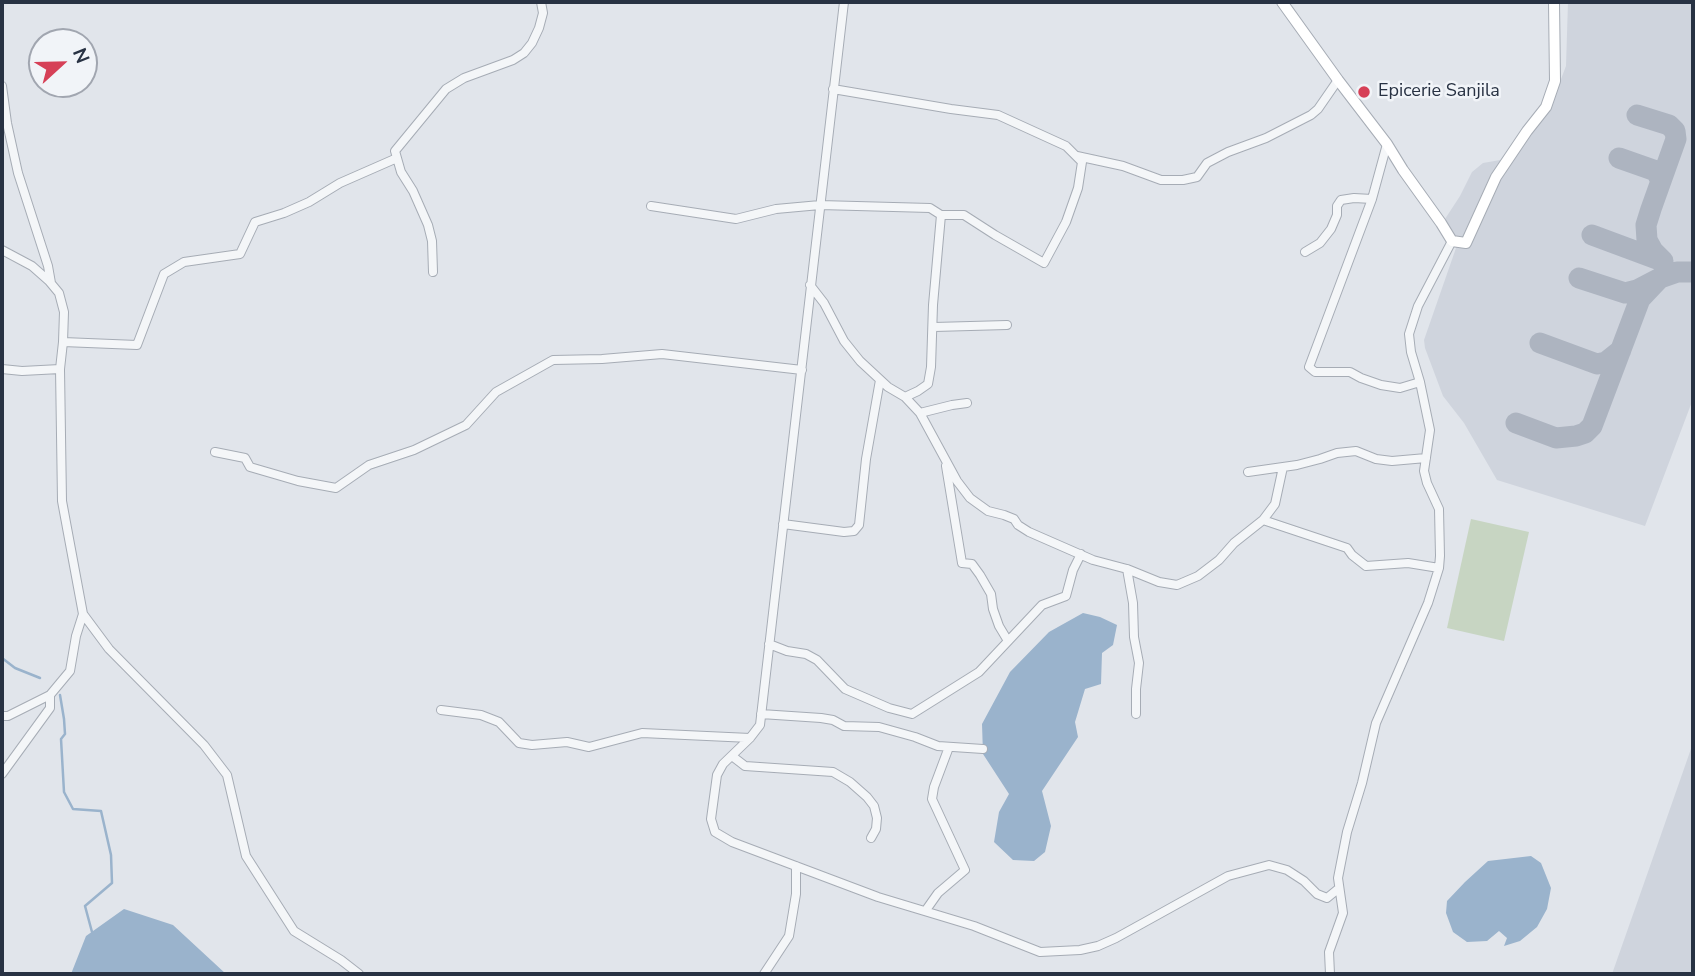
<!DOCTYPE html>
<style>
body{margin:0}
#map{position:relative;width:1695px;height:976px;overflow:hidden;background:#e1e5eb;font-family:"Nunito Sans",sans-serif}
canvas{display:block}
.frame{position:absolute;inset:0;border:4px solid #283243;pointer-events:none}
.north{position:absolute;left:28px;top:28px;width:70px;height:70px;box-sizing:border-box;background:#f1f4f8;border:2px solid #a1a6b0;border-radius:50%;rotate:68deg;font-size:19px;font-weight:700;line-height:28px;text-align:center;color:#283243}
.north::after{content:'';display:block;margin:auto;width:24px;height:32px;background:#d64057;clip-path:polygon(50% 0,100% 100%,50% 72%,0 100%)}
</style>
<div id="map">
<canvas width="1695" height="976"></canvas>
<div class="frame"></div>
<div class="north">N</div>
</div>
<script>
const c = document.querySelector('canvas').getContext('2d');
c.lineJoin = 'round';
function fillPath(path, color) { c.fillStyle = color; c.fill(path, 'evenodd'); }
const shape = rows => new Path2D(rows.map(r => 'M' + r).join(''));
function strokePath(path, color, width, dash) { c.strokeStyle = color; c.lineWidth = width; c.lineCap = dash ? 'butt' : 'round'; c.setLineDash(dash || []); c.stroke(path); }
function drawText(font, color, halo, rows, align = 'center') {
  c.font = font + ' "Nunito Sans",sans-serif'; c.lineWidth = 5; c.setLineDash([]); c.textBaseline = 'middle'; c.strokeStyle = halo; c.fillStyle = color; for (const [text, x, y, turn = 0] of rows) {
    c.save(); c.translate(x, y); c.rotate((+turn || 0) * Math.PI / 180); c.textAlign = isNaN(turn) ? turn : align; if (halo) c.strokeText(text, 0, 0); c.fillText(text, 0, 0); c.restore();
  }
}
const built = shape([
 [1568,2,1693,2,1693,399,1645,526,1497,480,1464,423,1443,396,1425,348,1424,340,1456,248,1455,243,1445,219,1460,196,1472,172,1483,163,1506,159,1550,108,1566,66],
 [1693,743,1693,974,1612,974,1649,869]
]);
const green = shape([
 [1471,519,1529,532,1504,641,1447,628]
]);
const water = shape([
 [1083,613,1100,617,1117,625,1113,645,1102,653,1101,684,1085,689,1075,722,1078,737,1042,791,1051,826,1045,852,1034,861,1013,860,994,842,999,812,1009,794,983,754,982,724,1010,672,1049,632],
 [1531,856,1541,863,1551,888,1547,909,1537,927,1520,941,1504,946,1507,938,1499,931,1487,941,1467,942,1453,932,1446,913,1447,901,1465,882,1488,861],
 [124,909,173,925,226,974,71,974,86,936]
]);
const stream = shape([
 [2,658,15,668,40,678],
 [60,695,64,719,65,734,61,739,64,792,73,809,101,811,111,855,112,883,85,906,92,932]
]);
const taxiway = shape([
 [1637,115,1669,125,1675,131,1676,139,1651,209,1646,225,1647,240,1653,251,1663,261],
 [1619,158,1656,171,1661,181],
 [1592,235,1662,261],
 [1579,278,1625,293,1637,290,1660,278,1677,272,1691,272],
 [1540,343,1597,364,1606,362,1621,350],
 [1516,423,1556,438,1576,436,1585,433,1592,426,1640,299,1658,280]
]);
const minor = shape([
 [844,2,760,725,750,738,723,764,717,775,711,819,715,832,732,842,878,897,974,926,1040,952,1080,950,1098,946,1116,938,1228,876,1269,865,1287,870,1304,881,1317,894,1327,898,1338,889],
 [2,86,7,123,18,173,48,266,51,283],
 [833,89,951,109,998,115,1066,146,1082,162,1078,188,1066,222,1044,263,995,235,964,215,941,215],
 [1387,144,1372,199,1309,367,1315,372,1350,372,1361,378,1381,385,1400,388,1420,382],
 [1077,156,1123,166,1161,180,1183,180,1197,177,1207,163,1228,152,1266,138,1311,115,1318,109,1338,80],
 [651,206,736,219,776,209,820,205,930,208,941,215,933,305,931,367,928,384,918,391,905,397,888,387,860,361,844,341,824,303,810,285],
 [2,250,32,266,49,281,59,293,64,312,63,342,60,369,62,501,83,614,76,636,70,671,50,695,50,708,2,774],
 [1305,252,1320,243,1331,229,1337,215,1337,206,1341,200,1354,198,1372,199],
 [433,272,432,241,428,225,413,191,401,172,395,151,446,89,464,78,513,60,524,53,532,43,539,28,543,13,541,2],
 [934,327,1007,325],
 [63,342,137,345,164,274,184,262,240,254,255,222,284,213,309,202,340,183,397,158],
 [2,369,22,371,60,369],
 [905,397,920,413,957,481,970,498,988,511,1004,515,1014,519,1018,525,1029,532,1093,560,1127,569,1159,582,1177,585,1198,576,1219,560,1234,543,1263,520,1275,504,1283,467],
 [920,413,952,405,967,403],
 [215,452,245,458,250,467,298,481,336,488,369,465,414,450,466,425,496,392,553,360,602,359,662,354,802,370],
 [946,466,962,563,972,564,980,575,991,594,993,609,999,626,1008,641],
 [1248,472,1297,465,1320,459,1337,453,1356,451,1376,459,1392,461,1426,458],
 [1263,520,1347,548,1352,555,1366,566,1408,563,1439,568],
 [783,524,844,532,854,531,859,525,866,459,880,380],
 [1127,569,1133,603,1134,637,1139,663,1136,689,1136,714],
 [83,614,109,649,204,745,227,775,246,856,294,931,341,960,359,974],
 [769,644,787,651,806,654,817,660,845,689,889,708,912,714,979,672,1042,605,1066,596,1073,570,1081,554],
 [441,710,481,715,499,722,519,743,532,745,567,742,589,747,642,733,750,738],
 [761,714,821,718,833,720,844,726,879,727,915,737,938,746,983,749],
 [2,716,8,716,50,695],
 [732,756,745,766,833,772,850,782,867,797,874,806,877,818,876,829,871,838],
 [926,910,938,893,965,870,932,799,934,787,949,747],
 [764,974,789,936,796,894,796,866],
 [1330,974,1329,952,1343,913,1338,878,1347,832,1362,783,1376,723,1428,603,1439,568,1440,556,1439,509,1427,483,1424,471,1430,430,1420,382,1411,352,1409,334,1418,306,1452,241]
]);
const secondary = shape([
 [1282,2,1338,80,1387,144,1403,170,1441,223,1452,241,1466,243,1496,177,1527,131,1546,107,1555,81,1554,2]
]);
const markers = [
 [1364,92,7,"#d64057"]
];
const poiNames = [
 ["Epicerie Sanjila",1378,92]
];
fillPath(built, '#cfd4dd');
fillPath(green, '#c7d5c2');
fillPath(water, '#9ab3cc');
strokePath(stream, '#9ab3cc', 2.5);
strokePath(taxiway, '#adb4c0', 21);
strokePath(minor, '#a6acb5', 10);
strokePath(secondary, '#a6acb5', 12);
strokePath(minor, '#f4f6f8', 8);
strokePath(secondary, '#fff', 10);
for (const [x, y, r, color] of markers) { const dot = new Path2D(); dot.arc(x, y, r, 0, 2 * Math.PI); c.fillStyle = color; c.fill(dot); strokePath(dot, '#f1f4f8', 2.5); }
drawText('18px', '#283243', '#f1f4f8', poiNames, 'left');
</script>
